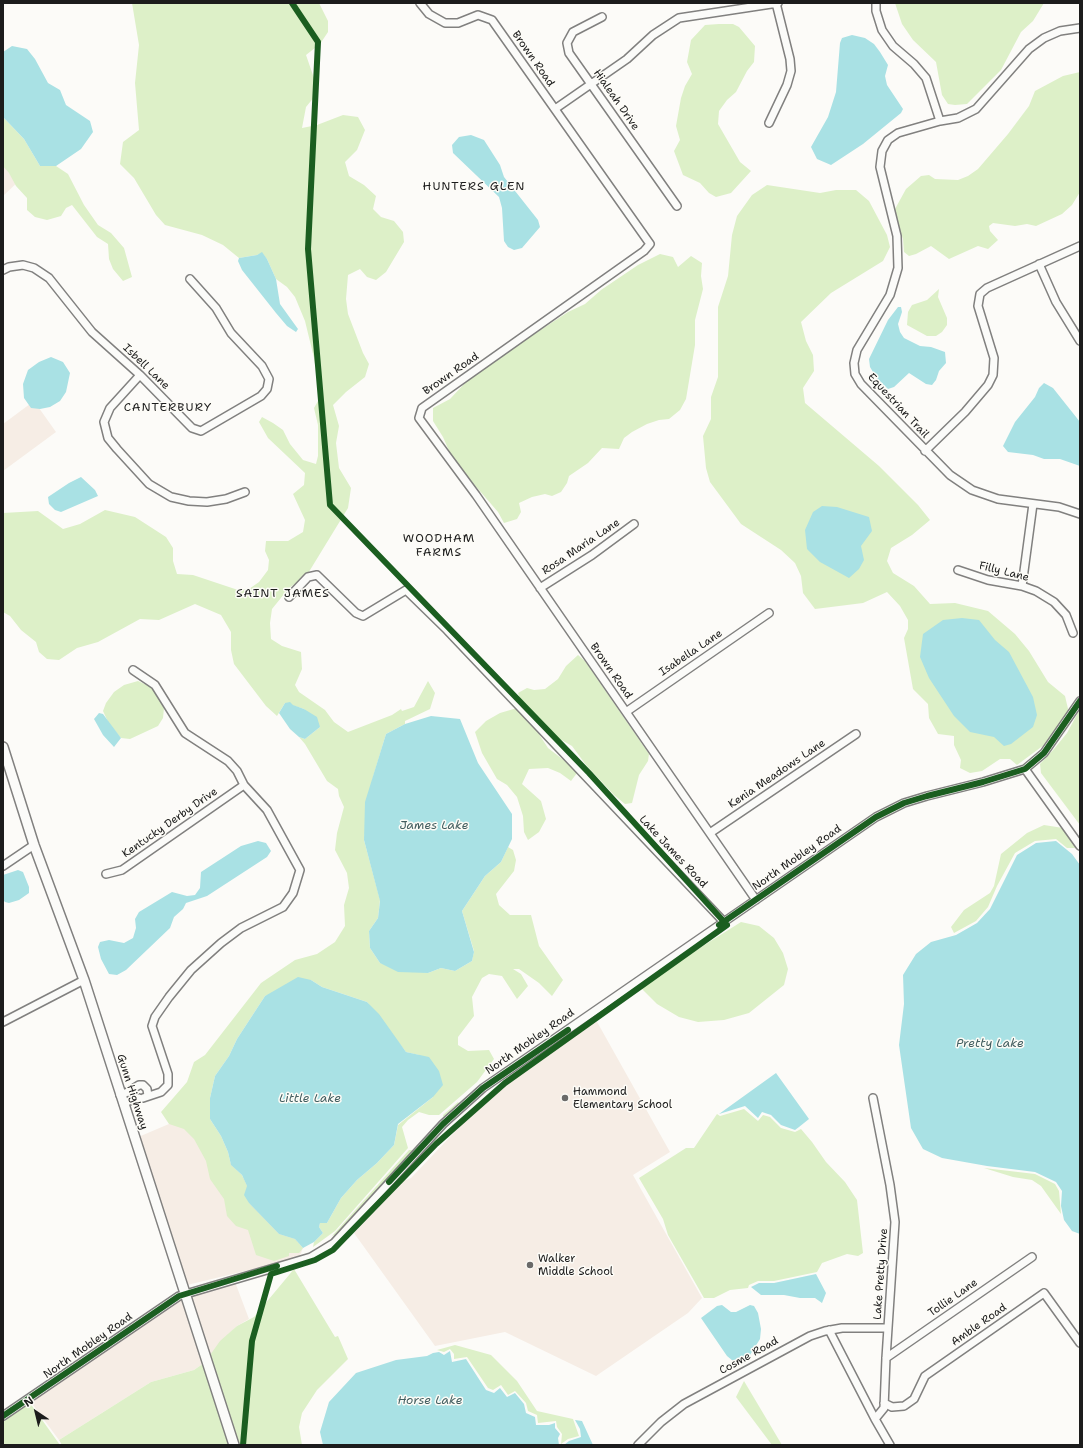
<!DOCTYPE html>
<style>
body{margin:0}
#map{position:relative;width:1083px;height:1448px;overflow:hidden;background:#fcfbf8;font-family:"Shantell Sans",sans-serif}
canvas{display:block}
.frame{position:absolute;inset:0;border:4px solid #1c1c1c;pointer-events:none}
.north{position:absolute;left:16px;top:1392px;width:40px;height:40px;-webkit-text-stroke:3px #fdfcf7;paint-order:stroke;rotate:325deg;font-size:11px;font-weight:700;line-height:16px;text-align:center;color:#1c1c1c}
.north::after{content:'';display:block;margin:auto;width:14px;height:18px;background:#1c1c1c;clip-path:polygon(50% 0,100% 100%,50% 72%,0 100%)}
</style>
<div id="map">
<canvas width="1083" height="1448"></canvas>
<div class="frame"></div>
<div class="north">N</div>
</div>
<script>
const c = document.querySelector('canvas').getContext('2d');
c.lineJoin = 'round';
function fillPath(path, color) { c.fillStyle = color; c.fill(path, 'evenodd'); }
const shape = rows => new Path2D(rows.map(r => 'M' + r).join(''));
function strokePath(path, color, width, dash) { c.strokeStyle = color; c.lineWidth = width; c.lineCap = dash ? 'butt' : 'round'; c.setLineDash(dash || []); c.stroke(path); }
function drawText(font, color, halo, rows, align = 'center') {
  c.font = font + ' "Shantell Sans",sans-serif'; c.lineWidth = 3; c.setLineDash([]); c.textBaseline = 'middle'; c.strokeStyle = halo; c.fillStyle = color; for (const [text, x, y, turn = 0] of rows) {
    c.save(); c.translate(x, y); c.rotate((+turn || 0) * Math.PI / 180); c.textAlign = isNaN(turn) ? turn : align; if (halo) c.strokeText(text, 0, 0); c.fillText(text, 0, 0); c.restore();
  }
}
const built = shape([
 [3,159,21,179,3,196],
 [34,401,56,432,3,471,3,424],
 [596,1020,670,1152,633,1175,702,1298,688,1313,596,1376,505,1332,435,1346,354,1233,403,1181,411,1178,469,1117,500,1089],
 [190,1115,303,1248,299,1258,187,1285,136,1138],
 [235,1282,249,1319,237,1326,208,1358,188,1295],
 [183,1297,204,1363,194,1370,151,1382,59,1440,30,1401]
]);
const green = shape([
 [132,3,319,3,328,21,328,32,320,44,306,55,316,84,315,96,306,107,302,128,317,125,343,115,358,117,365,130,357,150,345,162,349,176,364,185,376,196,373,209,381,217,394,221,403,232,404,242,386,272,376,280,367,277,360,269,348,275,346,299,348,314,363,353,369,364,365,377,346,392,333,405,339,426,336,443,339,468,351,488,348,508,307,575,289,588,272,609,270,623,271,639,282,646,301,652,302,669,295,685,299,692,325,710,334,722,348,732,392,715,401,709,402,711,414,707,428,681,435,693,430,709,405,721,405,724,386,734,373,777,364,840,380,900,378,918,369,931,370,948,380,963,428,973,441,968,455,971,472,961,474,951,462,911,485,876,501,862,508,847,513,850,516,860,514,871,496,894,499,905,510,915,531,915,539,946,563,980,552,996,539,983,519,969,513,969,521,974,528,986,517,999,502,976,489,974,482,978,472,997,474,1016,458,1037,458,1045,468,1051,489,1050,494,1059,477,1082,439,1115,429,1115,419,1112,408,1120,402,1127,408,1148,335,1231,313,1247,314,1242,323,1233,319,1227,320,1223,327,1223,341,1198,357,1180,377,1163,394,1145,398,1125,433,1097,419,1055,406,1052,367,1002,322,987,311,980,265,996,237,1039,229,1056,215,1076,210,1098,210,1119,221,1136,228,1152,231,1165,242,1175,247,1186,249,1203,279,1234,295,1239,303,1248,299,1253,289,1253,289,1256,274,1261,256,1255,248,1230,236,1226,227,1216,224,1199,210,1179,206,1161,194,1139,184,1129,169,1124,161,1112,187,1082,194,1062,205,1055,261,983,295,960,317,954,335,942,345,926,344,905,349,888,347,873,335,850,337,833,344,807,339,796,338,789,327,781,305,744,299,737,305,739,320,727,304,709,285,703,277,716,266,706,234,664,231,650,231,632,221,615,195,604,159,620,140,619,98,642,77,648,59,660,47,659,39,652,36,642,21,630,10,616,3,612,3,513,38,511,63,529,80,524,105,510,135,517,166,537,173,548,173,561,177,574,193,575,238,590,249,589,259,582,268,570,269,560,265,551,266,541,288,541,303,532,305,520,293,494,304,485,305,473,268,438,259,422,262,417,273,423,283,430,290,444,303,460,316,464,318,456,318,425,314,408,318,401,319,391,314,358,305,321,295,297,287,287,276,279,267,259,262,253,257,255,239,258,223,245,202,235,165,225,156,215,134,178,120,164,123,142,139,130,135,83,139,45],
 [895,3,1044,3,1033,21,1021,32,1001,70,967,104,955,105,948,104,942,95,936,62,913,40,902,24],
 [719,24,733,24,739,27,755,46,754,62,747,71,736,92,727,100,719,111,718,124,740,162,751,171,731,193,716,197,709,193,700,183,683,175,674,151,680,140,676,126,681,98,685,86,692,74,687,62,691,40,705,25],
 [1080,72,1080,192,1072,205,1062,214,1036,226,1027,224,1015,226,993,223,989,226,990,231,998,240,988,249,978,246,949,259,931,246,916,254,909,256,904,252,903,239,897,223,895,209,906,189,921,176,929,175,935,179,958,180,968,176,978,169,1008,134,1029,106,1035,91,1063,76],
 [3,117,24,139,40,166,56,166,68,174,84,205,98,225,111,233,124,248,132,277,123,281,113,269,109,259,108,244,97,237,72,205,66,208,61,216,47,220,35,217,27,210,27,198,16,186,9,173,3,166],
 [767,185,820,193,836,190,856,190,869,201,887,235,890,247,883,261,831,293,801,322,806,341,813,355,814,371,803,388,805,403,879,466,918,505,930,520,912,535,891,548,887,561,893,573,914,586,930,604,955,603,988,611,1015,634,1029,651,1048,682,1065,696,1069,713,1048,742,1017,765,1010,759,1000,759,982,771,970,773,960,768,961,760,954,745,954,736,938,734,929,718,928,704,913,689,904,638,908,629,908,620,900,606,887,592,863,603,815,609,803,593,801,576,795,563,781,550,741,524,710,482,706,468,703,436,711,419,711,397,718,377,718,307,728,276,732,235,737,216,752,195],
 [660,254,673,257,678,267,691,256,702,263,701,276,703,289,695,320,695,345,686,399,680,410,669,419,659,420,647,424,632,432,624,438,619,449,602,448,588,463,569,476,567,483,561,492,552,496,545,494,532,497,519,503,521,512,517,519,504,523,498,512,453,460,443,437,433,421,433,408,450,399,466,382,516,346,568,312,585,304,601,290,638,265],
 [939,289,938,297,947,318,947,325,942,332,936,336,927,336,907,325,908,312,912,305,927,300],
 [578,655,585,661,596,677,649,754,648,761,639,775,632,803,625,804,614,795,586,765,572,746,558,738,520,699,518,693,527,688,534,690,545,689,558,679,566,666],
 [138,681,151,687,159,696,164,708,163,718,158,726,130,739,121,738,109,724,103,711,106,703,114,692,124,685],
 [517,708,533,725,548,748,570,765,577,773,571,781,560,773,548,768,529,769,522,784,541,801,546,819,539,832,528,840,524,832,523,816,517,797,507,785,497,779,482,753,475,732,486,721,500,713],
 [1080,709,1080,825,1041,773,1040,764,1054,749,1067,733],
 [1044,825,1063,828,1078,848,1067,848,1056,839,1035,841,1015,853,997,886,988,907,976,921,954,933,951,927,964,910,990,893,994,886,1001,854,1027,833],
 [741,922,759,926,774,938,783,953,788,969,784,985,749,1013,724,1020,698,1022,679,1017,657,1004,641,988,660,973],
 [458,1102,461,1105,340,1233,332,1236,409,1150,414,1150,444,1119,443,1115],
 [744,1109,758,1121,763,1115,770,1117,781,1128,795,1132,801,1129,812,1142,826,1162,845,1182,857,1200,863,1253,858,1256,847,1254,822,1263,817,1272,774,1281,758,1281,749,1285,748,1288,730,1290,714,1298,704,1298,668,1235,663,1219,639,1178,686,1148,694,1148,717,1114,720,1116],
 [984,1168,1035,1174,1055,1184,1059,1191,1061,1214,1041,1186,1032,1180,1013,1177],
 [294,1269,335,1337,338,1336,348,1359,317,1390,302,1413,299,1427,302,1445,237,1445,208,1358,220,1341,237,1326,254,1317],
 [455,1345,491,1355,517,1381,537,1411,573,1419,579,1436,568,1439,561,1444,562,1434,557,1427,556,1421,538,1423,537,1415,528,1411,526,1403,515,1391,508,1395,501,1385,493,1390,488,1388,467,1357,454,1359,454,1354,450,1349,444,1352,437,1350],
 [204,1363,231,1445,62,1445,59,1440,151,1382,194,1370],
 [744,1381,782,1445,772,1445,736,1397],
 [30,1403,60,1445,3,1445,3,1422]
]);
const water = shape([
 [852,35,865,38,874,44,880,52,888,65,885,76,887,85,903,109,901,113,863,144,831,165,817,159,811,147,828,117,836,92,840,43,842,38],
 [12,46,27,49,35,59,48,83,60,90,66,105,90,121,93,132,81,149,56,166,40,166,24,139,3,117,3,52],
 [471,135,484,140,500,165,504,177,538,220,540,227,522,248,514,250,508,247,504,241,502,208,499,197,453,153,452,145,459,137],
 [262,252,267,259,276,279,280,304,298,329,296,332,287,326,276,313,242,270,238,261,239,258,257,255],
 [898,307,901,307,902,312,898,324,900,332,904,338,920,346,931,347,945,352,946,363,939,371,936,380,932,385,926,384,909,373,894,387,888,389,876,377,870,367,869,359,888,320],
 [51,357,63,362,70,373,66,392,60,401,50,407,40,409,31,408,24,398,23,384,28,370,39,362],
 [1044,383,1053,388,1080,422,1080,466,1060,459,1044,459,1033,455,1008,452,1003,446,1015,422,1035,397,1039,388],
 [81,477,95,490,98,496,61,512,55,510,49,504,48,497,69,483],
 [822,506,837,507,869,517,872,531,861,546,864,560,859,569,849,578,820,562,807,549,805,530,813,512],
 [962,618,979,620,995,640,1009,652,1033,697,1037,715,1033,727,1011,744,1004,746,994,737,970,732,954,716,929,678,920,657,923,634,943,620],
 [290,702,293,705,304,709,317,717,320,727,305,739,299,737,290,729,279,713,285,703],
 [99,713,103,714,121,738,114,747,103,735,94,719],
 [431,716,460,719,478,763,512,814,512,839,501,862,485,876,462,911,474,952,472,961,455,971,441,968,428,973,398,972,380,963,370,948,369,931,378,918,380,901,364,840,365,802,386,734,405,724],
 [258,841,266,843,271,851,267,857,207,896,186,903,183,909,174,917,170,928,126,970,117,975,109,974,101,959,98,947,100,942,109,940,124,943,133,938,136,928,135,919,139,912,172,892,187,896,195,895,200,888,201,872,241,846],
 [1056,841,1072,854,1080,865,1080,1234,1072,1231,1064,1220,1061,1206,1062,1191,1056,1182,1035,1172,987,1166,942,1158,923,1149,911,1128,899,1045,904,1004,903,975,916,954,931,942,956,935,977,923,990,909,1017,855,1036,843],
 [18,870,23,872,29,887,29,893,19,900,9,903,5,902,3,900,3,875],
 [298,977,311,980,322,987,367,1002,379,1014,406,1052,429,1057,439,1071,443,1085,433,1097,398,1124,394,1145,377,1163,357,1180,341,1198,327,1223,320,1223,319,1227,323,1233,314,1242,303,1248,295,1239,279,1234,249,1203,244,1195,247,1186,242,1175,231,1165,228,1152,221,1136,210,1119,210,1098,215,1076,229,1056,237,1039,265,996],
 [776,1073,809,1119,799,1127,795,1130,781,1125,771,1115,762,1112,758,1118,745,1106,719,1114],
 [816,1274,826,1293,822,1303,815,1298,800,1298,784,1295,761,1295,751,1287,759,1283,774,1283],
 [722,1305,731,1312,736,1312,750,1305,754,1306,758,1313,761,1329,760,1339,750,1355,741,1360,733,1361,727,1356,701,1318,717,1306],
 [450,1351,452,1362,466,1359,486,1390,494,1393,500,1388,507,1397,515,1393,524,1404,526,1413,535,1417,536,1425,549,1425,555,1423,555,1428,560,1434,558,1438,559,1445,323,1445,320,1432,329,1402,356,1373,396,1360,427,1356,433,1353,439,1352,444,1355],
 [575,1420,582,1421,593,1445,564,1445,569,1441,581,1437,580,1429]
]);
const minor = shape([
 [420,3,429,14,445,23,458,23,478,15,492,20,650,244,644,251,422,408,419,418,476,495,756,900],
 [876,3,876,11,882,30,893,46,914,64,926,78,940,121],
 [602,17,573,32,567,43,569,53,677,206],
 [1080,28,1060,31,1044,38,1029,49,976,109,958,118,940,121,898,133,888,140,882,151,880,167,897,236,898,268,890,295,857,350,854,363,855,374,861,384,950,475,972,490,998,499,1059,507,1080,514],
 [555,109,627,59,653,35,679,18,778,3],
 [769,123,787,85,791,71,790,59,776,3],
 [1039,264,1056,302,1080,341],
 [3,270,9,267,23,265,34,268,49,278,92,332,140,375,192,428,201,431,261,396,267,389,269,379,262,366,231,333,216,308,190,279],
 [140,375,110,408,104,422,108,438,117,449,149,484,171,497,189,501,207,502,226,499,245,492],
 [925,451,965,412,988,385,993,375,994,358,978,306,980,294,987,288,1080,246],
 [958,570,988,580,1022,586,1036,591,1054,602,1066,615,1073,633],
 [1022,586,1033,504],
 [540,588,592,555,634,524],
 [289,597,308,577,317,575,356,613,363,616,406,590,447,630,724,922],
 [133,670,155,685,185,733,228,761,237,771,244,785,267,810,300,870,293,893,283,907,241,928,221,943,191,970,169,997,155,1017,152,1026,168,1074,168,1085,161,1092,143,1098],
 [626,712,769,613],
 [1025,769,1080,846],
 [710,833,856,734],
 [3,866,34,845],
 [106,874,122,870,244,785],
 [3,1022,84,980],
 [120,1095,128,1092,139,1085,143,1085,147,1089,148,1096],
 [873,1098,890,1185,895,1222,886,1358,884,1408,875,1419,890,1445],
 [123,1103,139,1098],
 [829,1330,875,1419],
 [886,1358,1032,1257],
 [884,1403,892,1407,904,1406,914,1399,925,1376,1044,1293,1080,1343],
 [3,1416,179,1296,311,1257,334,1243,443,1124,483,1088,876,817,904,803,927,796,983,782,1025,769,1044,753,1080,701],
 [638,1445,661,1422,684,1404,810,1336,825,1331,842,1328,888,1328]
]);
const major = shape([
 [3,747,34,845,84,980,234,1445]
]);
const cycleway = shape([
 [719,925,876,817,904,803,927,796,983,782,1025,769,1044,753,1080,701],
 [389,1182,443,1124,483,1088,568,1030],
 [3,1416,179,1296,277,1266],
 [243,1445,252,1341,271,1274,315,1260,333,1250,436,1144,505,1083,727,925,589,773,330,505,308,249,318,42,292,3]
]);
const markers = [
 [565,1098,4,"#6a6a69"],
 [530,1265,4,"#6a6a69"]
];
const streetNames = [
 ["Brown Road",533,59,55],
 ["Hialeah Drive",616,100,55],
 ["Isbell Lane",146,367,44],
 ["Brown Road",451,374,-35],
 ["Equestrian Trail",898,406,47],
 ["Rosa Maria Lane",581,547,-34],
 ["Filly Lane",1004,572,14],
 ["Isabella Lane",691,653,-34],
 ["Brown Road",611,671,55],
 ["Kenia Meadows Lane",777,774,-34],
 ["Kentucky Derby Drive",170,823,-35],
 ["Lake James Road",673,852,47],
 ["North Mobley Road",797,858,-35],
 ["North Mobley Road",530,1042,-35],
 ["Gunn Highway",132,1092,72],
 ["Lake Pretty Drive",881,1274,-86],
 ["Tollie Lane",953,1298,-35],
 ["Amble Road",979,1325,-35],
 ["North Mobley Road",88,1346,-35],
 ["Cosme Road",749,1356,-29]
];
const poiNames = [
 ["Hammond",573,1092],
 ["Elementary School",573,1105],
 ["Walker",538,1259],
 ["Middle School",538,1272]
];
const neighbourhoodNames = [
 ["HUNTERS GLEN",474,187],
 ["CANTERBURY",168,408],
 ["WOODHAM",439,539],
 ["FARMS",439,553],
 ["SAINT JAMES",283,594]
];
const waterNames = [
 ["James Lake",434,826],
 ["Pretty Lake",990,1044],
 ["Little Lake",310,1099],
 ["Horse Lake",430,1401]
];
fillPath(built, '#f6ede5');
fillPath(green, '#ddf0c8');
fillPath(water, '#a9e1e4');
strokePath(minor, '#81807f', 10);
strokePath(major, '#81807f', 12);
strokePath(minor, '#fbfbf9', 7);
strokePath(major, '#fbfbf9', 9);
strokePath(cycleway, '#1b5e20', 6);
for (const [x, y, r, color] of markers) { const dot = new Path2D(); dot.arc(x, y, r, 0, 2 * Math.PI); c.fillStyle = color; c.fill(dot); strokePath(dot, '#fdfcf7', 1.5); }
drawText('11px', '#1c1c1c', '#fdfcf7', streetNames);
drawText('11px', '#1c1c1c', '#fdfcf7', poiNames, 'left');
c.letterSpacing = '1px';
drawText('12px', '#1c1c1c', '#fdfcf7', neighbourhoodNames);
c.letterSpacing = '0px';
drawText('italic 12px', '#415d5f', '#fdfcf7', waterNames);
</script>
